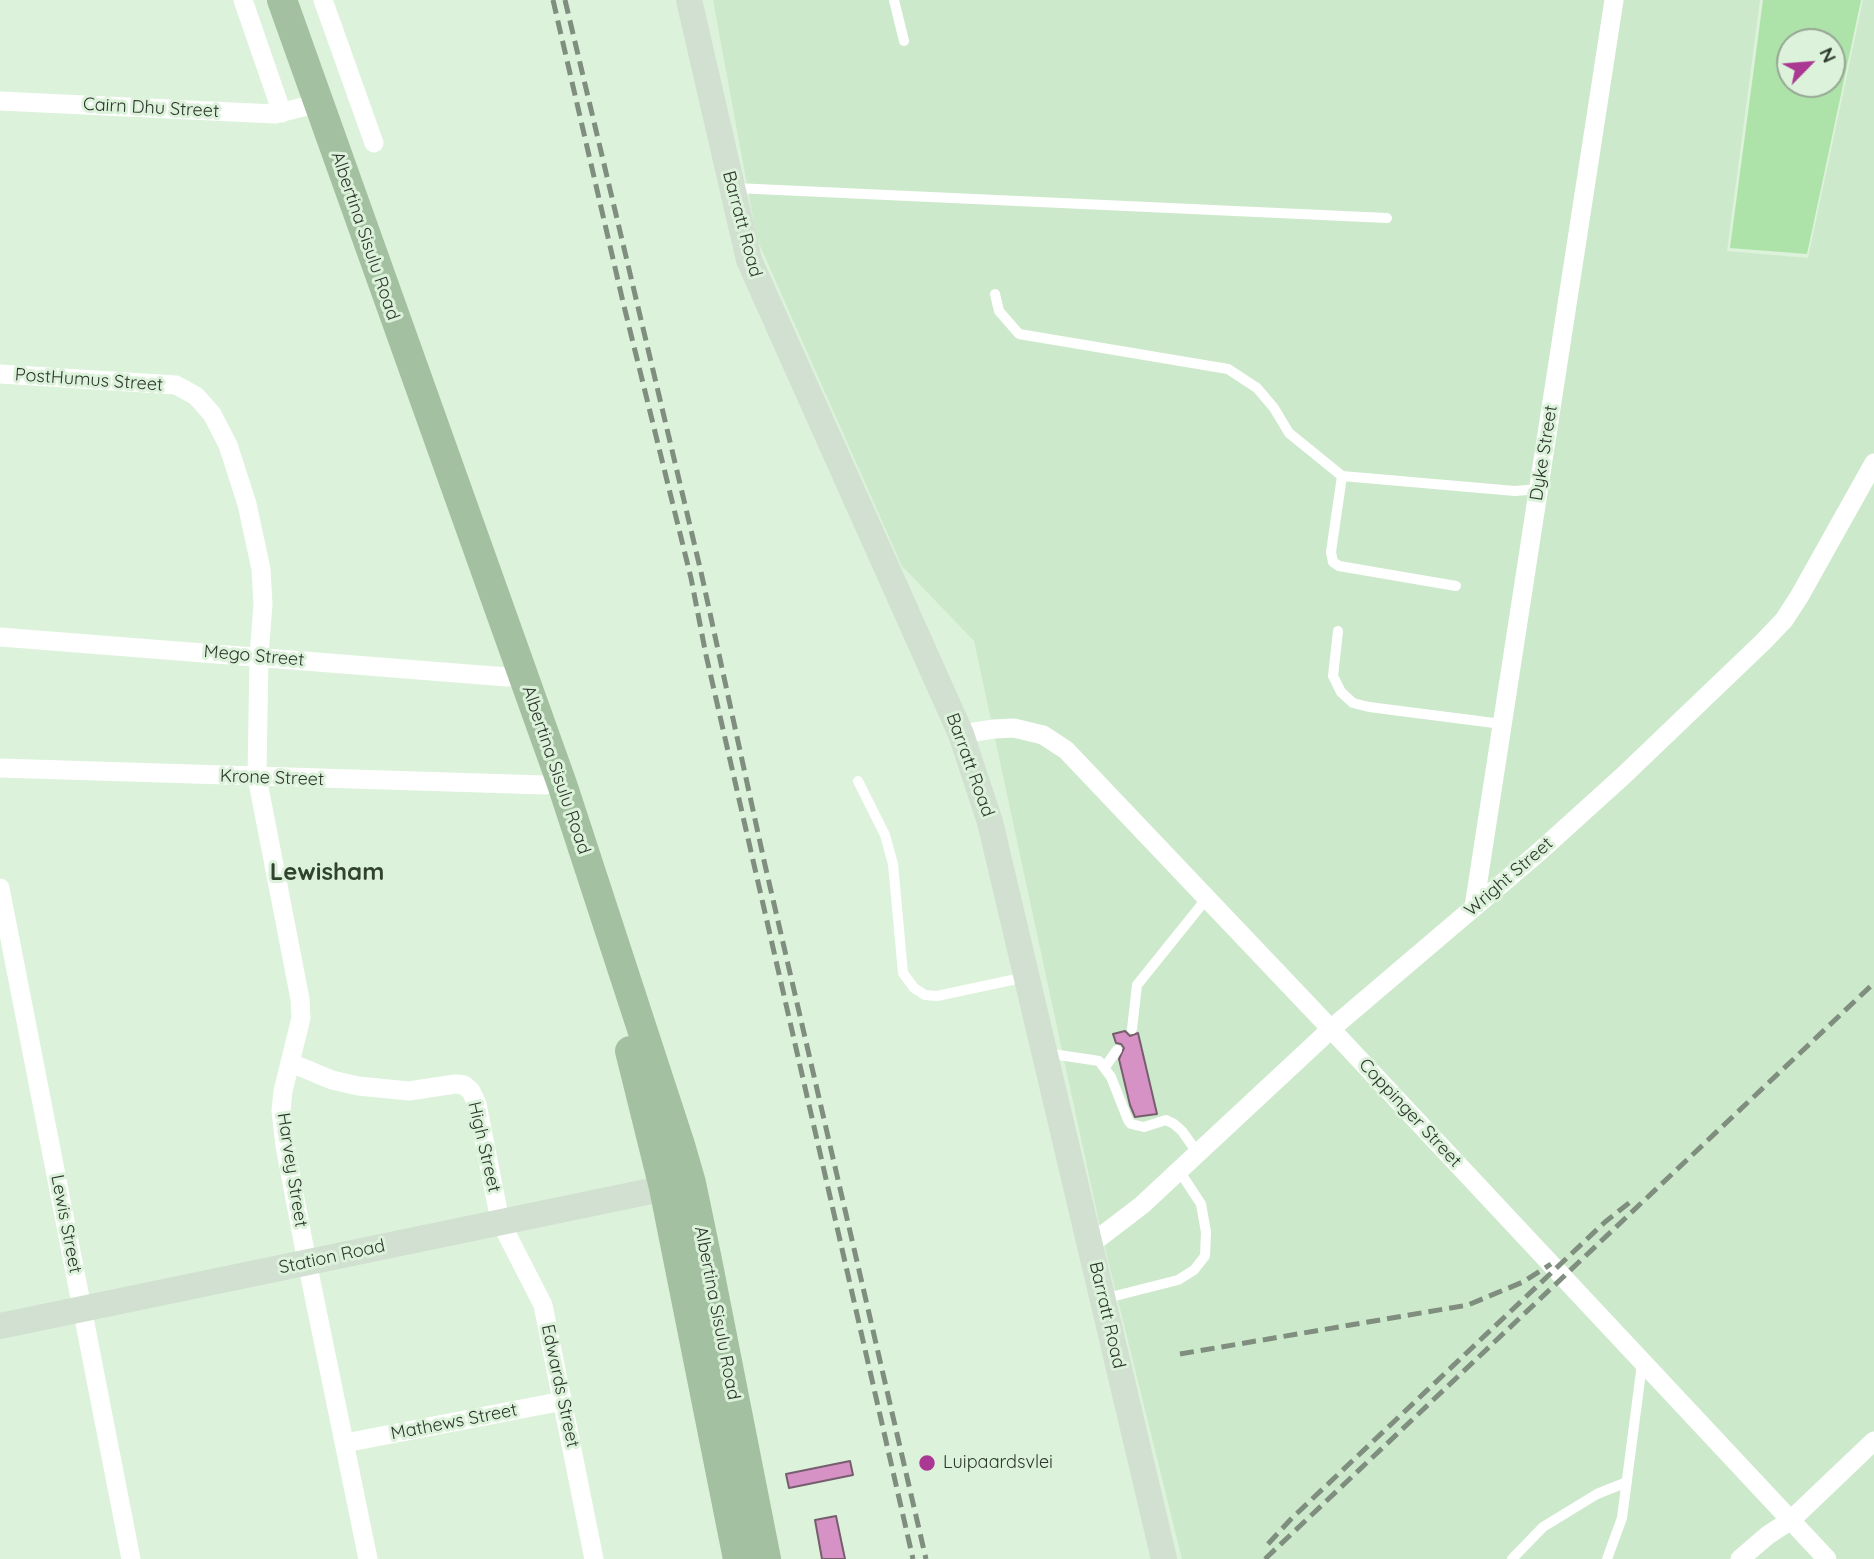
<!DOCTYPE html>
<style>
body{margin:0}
#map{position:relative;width:1874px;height:1559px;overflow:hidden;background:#dcf2da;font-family:Quicksand,sans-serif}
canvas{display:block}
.north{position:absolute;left:1776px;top:28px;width:70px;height:70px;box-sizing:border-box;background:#dcf2da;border:2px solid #96a694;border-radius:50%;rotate:65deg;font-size:19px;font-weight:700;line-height:28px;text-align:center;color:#2c352b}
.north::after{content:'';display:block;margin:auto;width:24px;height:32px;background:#ab3994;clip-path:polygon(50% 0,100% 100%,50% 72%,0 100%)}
</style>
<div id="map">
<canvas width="1874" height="1559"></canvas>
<div class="north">N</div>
</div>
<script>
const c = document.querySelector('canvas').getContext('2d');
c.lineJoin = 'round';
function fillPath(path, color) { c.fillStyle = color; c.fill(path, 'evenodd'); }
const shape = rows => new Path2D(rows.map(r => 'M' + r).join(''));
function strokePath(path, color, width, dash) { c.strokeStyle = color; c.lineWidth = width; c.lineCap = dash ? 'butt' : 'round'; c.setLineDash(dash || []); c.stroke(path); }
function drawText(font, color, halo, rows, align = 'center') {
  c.font = font + ' Quicksand,sans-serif'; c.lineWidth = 6; c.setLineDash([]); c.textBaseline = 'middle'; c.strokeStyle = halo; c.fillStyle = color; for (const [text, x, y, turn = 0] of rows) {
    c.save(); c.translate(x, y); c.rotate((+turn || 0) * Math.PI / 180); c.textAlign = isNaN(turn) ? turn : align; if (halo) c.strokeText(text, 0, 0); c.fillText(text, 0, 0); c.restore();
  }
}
const built = shape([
 [713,0,1760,0,1727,251,1808,258,1863,0,1874,0,1874,1559,1182,1559,1102,1236,974,641,902,566,757,239]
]);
const green = shape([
 [1763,0,1861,0,1807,254,1730,248],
 [1790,42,1832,42,1832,84,1790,84]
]);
const building = shape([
 [1125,1031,1130,1036,1138,1033,1157,1114,1135,1117,1130,1105,1119,1059,1124,1048,1121,1044,1116,1043,1113,1034,1125,1031],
 [850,1461,853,1475,789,1488,786,1474,850,1461],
 [836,1516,845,1559,822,1559,815,1520,836,1516]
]);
const lane = shape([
 [894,0,904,41],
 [735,188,1387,218],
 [995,294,999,311,1019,334,1228,369,1257,388,1274,408,1289,433,1342,476,1515,491,1539,489],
 [1342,476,1331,552,1333,562,1339,566,1456,586],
 [1338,631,1333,676,1341,692,1353,703,1369,707,1502,724],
 [858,781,885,835,893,864,903,973,914,988,925,995,937,996,1026,977],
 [1132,1029,1137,985,1207,898],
 [1046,1053,1099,1061,1111,1077,1128,1120,1131,1124,1144,1127,1166,1120,1174,1124,1182,1131,1199,1155],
 [1105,1067,1117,1050],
 [1103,1299,1178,1280,1194,1270,1205,1256,1206,1232,1201,1204,1180,1172],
 [1512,1559,1543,1527,1597,1494,1627,1482],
 [1607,1559,1622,1518,1642,1364]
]);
const street = shape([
 [243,0,282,113],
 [323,0,374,143],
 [0,101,275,114,319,103],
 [0,374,176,385,196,396,212,414,228,445,247,504,261,569,263,604,259,656,257,777,300,999,301,1018,283,1091,281,1111,285,1146,307,1262,368,1559],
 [0,637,507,677,522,675],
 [961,734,994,729,1014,728,1043,735,1066,750,1331,1029,1827,1559],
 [0,768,545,785],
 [0,888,131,1559],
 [1474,907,1614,0],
 [291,1063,332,1080,358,1086,409,1091,455,1084,464,1085,471,1091,477,1104,500,1221,543,1305,594,1559],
 [1091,1244,1142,1205,1331,1029,1539,852,1623,776,1763,642,1784,620,1799,597,1874,463],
 [345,1443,563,1401],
 [1740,1559,1768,1535,1791,1520,1874,1441]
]);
const secondary = shape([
 [689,0,749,260,961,734,990,822,1164,1559],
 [0,1326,685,1184]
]);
const primary = shape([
 [282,0,562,784,680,1145,691,1183,707,1260,766,1559],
 [630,1051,664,1188,738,1559]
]);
const rail = shape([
 [553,0,623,302,691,578,706,655,913,1559],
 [565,0,701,572,765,865,926,1559],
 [1180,1354,1468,1305,1523,1282,1551,1264],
 [1268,1544,1292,1518,1605,1222,1634,1199],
 [1265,1559,1874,983]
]);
const markers = [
 [927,1463,9,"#ab3994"]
];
const streetNames = [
 ["Cairn Dhu Street",151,108,3],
 ["Barratt Road",742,224,75],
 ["Albertina Sisulu Road",365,236,71],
 ["PostHumus Street",89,380,4],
 ["Dyke Street",1544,453,-81],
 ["Mego Street",254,656,5],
 ["Barratt Road",970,765,70],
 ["Albertina Sisulu Road",556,770,71],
 ["Krone Street",272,778,2],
 ["Wright Street",1509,877,-41],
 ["Coppinger Street",1410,1113,47],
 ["High Street",484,1147,77],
 ["Harvey Street",292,1170,81],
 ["Lewis Street",66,1224,79],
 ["Station Road",332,1257,-12],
 ["Albertina Sisulu Road",717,1313,79],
 ["Barratt Road",1107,1315,77],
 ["Edwards Street",560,1386,78],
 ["Mathews Street",454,1422,-11]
];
const poiNames = [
 ["Luipaardsvlei",943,1463]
];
const districtNames = [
 ["Lewisham",327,873]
];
fillPath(built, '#cde9cb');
fillPath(green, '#ade3a9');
fillPath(building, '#d792c5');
strokePath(building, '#765e6f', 2);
strokePath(lane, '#fff', 10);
strokePath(street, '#fff', 19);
strokePath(secondary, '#d1e0d0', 26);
strokePath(primary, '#a3c1a1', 30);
strokePath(rail, '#7f8e7e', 5, [14, 7]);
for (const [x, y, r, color] of markers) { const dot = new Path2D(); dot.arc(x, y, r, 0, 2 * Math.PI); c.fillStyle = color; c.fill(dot); strokePath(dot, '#dcf2da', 2.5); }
drawText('18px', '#2c352b', '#dcf2da', streetNames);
drawText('18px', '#2c352b', '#dcf2da', poiNames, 'left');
drawText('bold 24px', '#31432f', '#dcf2da', districtNames);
</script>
